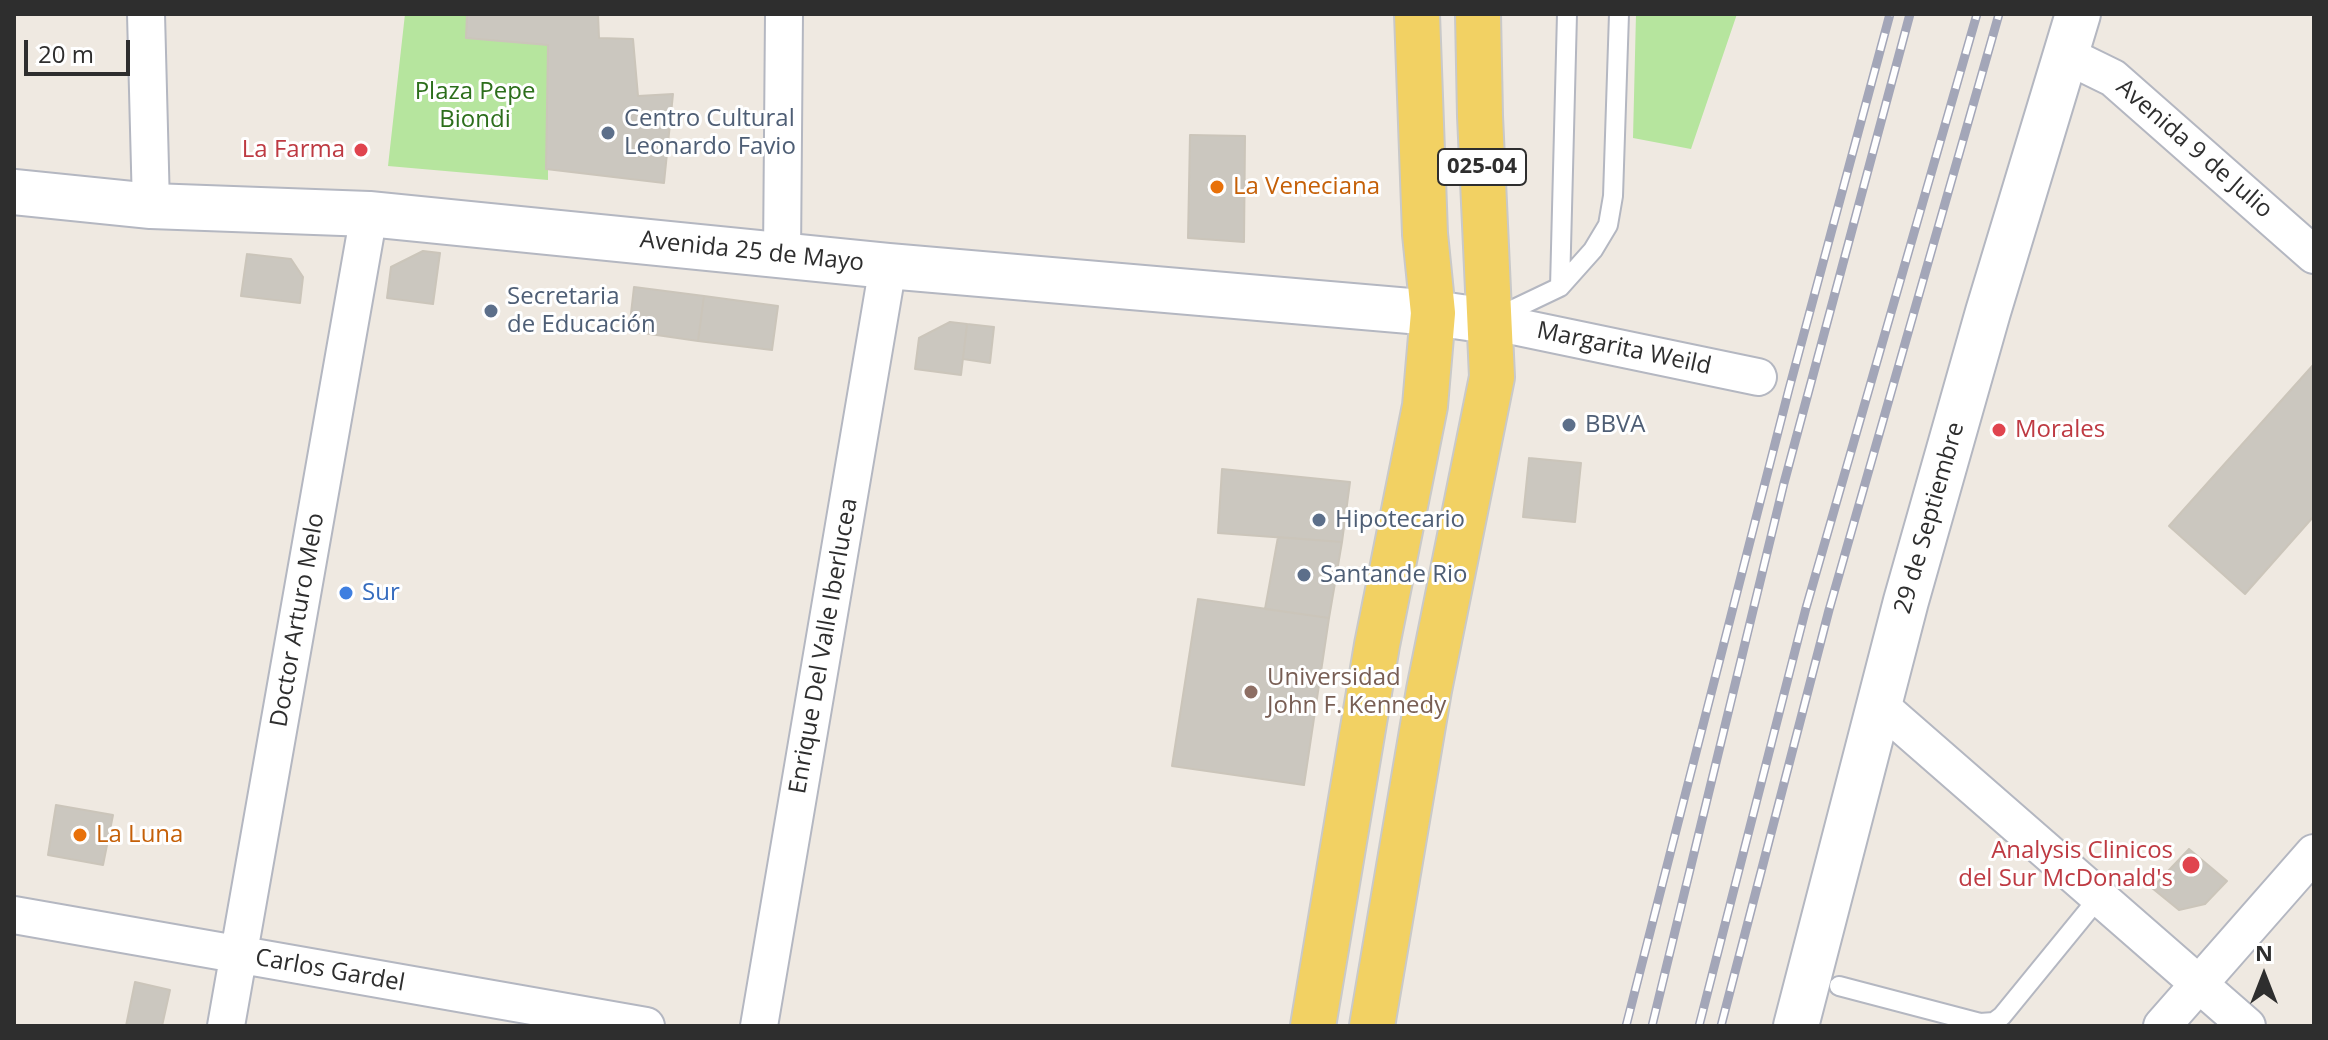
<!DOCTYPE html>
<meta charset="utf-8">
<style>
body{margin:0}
#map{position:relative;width:2328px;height:1040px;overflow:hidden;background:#efe9e1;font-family:"Open Sans",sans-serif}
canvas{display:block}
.frame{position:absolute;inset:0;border:16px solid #2e2e2e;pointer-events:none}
.north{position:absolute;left:2224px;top:936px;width:80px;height:80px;-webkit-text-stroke:6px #fff;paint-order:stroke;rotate:0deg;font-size:22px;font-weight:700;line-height:32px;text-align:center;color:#2e2e2e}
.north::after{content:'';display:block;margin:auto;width:28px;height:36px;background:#2e2e2e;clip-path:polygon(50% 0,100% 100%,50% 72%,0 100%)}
.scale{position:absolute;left:24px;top:40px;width:106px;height:36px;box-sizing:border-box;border:4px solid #2e2e2e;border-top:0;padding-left:10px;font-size:24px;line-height:28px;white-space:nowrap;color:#2e2e2e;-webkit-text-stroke:6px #fff;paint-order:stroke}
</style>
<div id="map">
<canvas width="2328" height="1040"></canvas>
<div class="frame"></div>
<div class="north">N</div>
<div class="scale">20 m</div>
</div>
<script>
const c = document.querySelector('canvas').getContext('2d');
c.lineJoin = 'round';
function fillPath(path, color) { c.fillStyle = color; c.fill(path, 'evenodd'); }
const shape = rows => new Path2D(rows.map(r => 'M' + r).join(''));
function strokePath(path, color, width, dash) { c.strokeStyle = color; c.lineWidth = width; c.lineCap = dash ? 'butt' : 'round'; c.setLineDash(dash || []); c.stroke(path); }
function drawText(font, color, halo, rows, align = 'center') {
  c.font = font + ' "Open Sans",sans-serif'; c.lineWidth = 6; c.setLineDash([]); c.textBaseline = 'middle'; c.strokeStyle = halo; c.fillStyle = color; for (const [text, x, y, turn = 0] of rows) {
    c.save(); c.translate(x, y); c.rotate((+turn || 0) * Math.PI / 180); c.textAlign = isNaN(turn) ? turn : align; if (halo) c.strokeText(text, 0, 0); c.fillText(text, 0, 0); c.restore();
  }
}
const green = shape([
 [405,14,467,16,467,38,548,45,548,180,388,166],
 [1636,14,1737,14,1691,149,1633,138]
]);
const building = shape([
 [467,14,598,14,599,38,633,39,638,96,673,94,664,183,546,169,548,45,466,38,467,14],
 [1190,135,1245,136,1244,242,1188,238,1190,135],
 [423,251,440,253,433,304,387,298,391,267,423,251],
 [247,254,291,259,303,277,300,303,241,296,247,254],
 [634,287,704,296,698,341,629,331,634,287],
 [704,296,778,306,772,350,698,341,704,296],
 [950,322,967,324,961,375,915,369,919,338,950,322],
 [967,324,994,327,990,363,963,359,967,324],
 [2314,364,2314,516,2245,594,2169,526,2314,364],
 [1529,458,1581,463,1575,522,1523,517,1529,458],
 [1222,469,1350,482,1342,542,1218,533,1222,469],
 [1278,537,1342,542,1329,618,1265,609,1278,537],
 [1198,599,1329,618,1304,785,1172,766,1198,599],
 [56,805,113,815,103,865,48,855,56,805],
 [2189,849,2227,881,2205,904,2179,910,2152,888,2189,849],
 [135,982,170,990,162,1026,126,1026,135,982]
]);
const lane = shape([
 [1560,287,1567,14],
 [1495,318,1560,287,1593,250,1608,225,1613,196,1619,14],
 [1839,986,1980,1023,1994,1022,2002,1016,2100,896]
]);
const street = shape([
 [146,14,151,206],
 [2066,55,2113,78,2314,255],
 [782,255,784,14],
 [1489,321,1758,377],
 [1878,704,2247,1026],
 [14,915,646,1026],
 [226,1026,369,214],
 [759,1026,888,266],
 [2162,1026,2314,853]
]);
const secondary = shape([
 [14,192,151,206,369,214,888,266,1433,313,1489,321],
 [1796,1026,1906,601,1988,312,2078,14]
]);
const primary = shape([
 [1313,1026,1377,645,1425,406,1433,313,1425,234,1417,14],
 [1372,1026,1429,690,1492,377,1480,116,1478,14]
]);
const rail = shape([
 [1626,1026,1789,389,1890,14],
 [1652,1026,1784,483,1910,14],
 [1699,1026,1806,608,1977,14],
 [1721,1026,1829,610,1999,14]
]);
const markers = [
 [608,133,8,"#5c6f8a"],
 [361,150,8,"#e0444e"],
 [1217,187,8,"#e8710a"],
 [491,311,8,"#5c6f8a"],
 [1569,425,8,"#5c6f8a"],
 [1999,430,8,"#e0444e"],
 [1319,520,8,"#5c6f8a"],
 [1304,575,8,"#5c6f8a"],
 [346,593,8,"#3f7fe0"],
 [1251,692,8,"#8d6e63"],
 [80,835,8,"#e8710a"],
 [2191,865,10,"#e0444e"]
];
const shields = [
 [1482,167,88]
];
const shieldNames = [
 ["025-04",1482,167]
];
const parkNames = [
 ["Plaza Pepe",475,92],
 ["Biondi",475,120]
];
const serviceNames = [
 ["Centro Cultural",624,119],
 ["Leonardo Favio",624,147],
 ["Secretaria",507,297],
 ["de Educación",507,325],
 ["BBVA",1585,425],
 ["Hipotecario",1335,520],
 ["Santande Rio",1320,575]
];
const streetNames = [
 ["Avenida 9 de Julio",2194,149,41],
 ["Avenida 25 de Mayo",752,252,6],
 ["Margarita Weild",1624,349,12],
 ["29 de Septiembre",1930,518,-74],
 ["Doctor Arturo Melo",298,620,-80],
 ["Enrique Del Valle Iberlucea",824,646,-80],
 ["Carlos Gardel",330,971,10]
];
const healthNames = [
 ["La Farma",345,150],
 ["Morales",2015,430,"left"],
 ["Analysis Clinicos",2173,851],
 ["del Sur McDonald's",2173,879]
];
const foodNames = [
 ["La Veneciana",1233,187],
 ["La Luna",96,835]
];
const shopNames = [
 ["Sur",362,593]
];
const educationNames = [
 ["Universidad",1267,678],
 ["John F. Kennedy",1267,706]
];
fillPath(green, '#b6e59e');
fillPath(building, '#cbc7bf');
strokePath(building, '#cbc5ba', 2);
strokePath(lane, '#b4b7c1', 22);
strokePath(street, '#b4b7c1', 40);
strokePath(secondary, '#b4b7c1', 48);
strokePath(primary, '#c9c9c9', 48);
strokePath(lane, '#fff', 18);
strokePath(street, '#fff', 36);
strokePath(secondary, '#fff', 44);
strokePath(primary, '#f2d163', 44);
strokePath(rail, '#a3a6b8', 9);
strokePath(rail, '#fff', 6, [18]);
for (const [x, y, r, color] of markers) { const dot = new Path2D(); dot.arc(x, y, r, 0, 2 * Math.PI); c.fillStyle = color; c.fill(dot); strokePath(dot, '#fff', 3); }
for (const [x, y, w] of shields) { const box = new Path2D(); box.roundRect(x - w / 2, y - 18, w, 36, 6); c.fillStyle = '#fff'; c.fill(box); strokePath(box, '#2e2e2e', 2); }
drawText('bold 22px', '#2e2e2e', null, shieldNames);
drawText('24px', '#2c6e1b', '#fff', parkNames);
drawText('24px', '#4e5e75', '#fff', serviceNames, 'left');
drawText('24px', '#2e2e2e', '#fff', streetNames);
drawText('24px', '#be3a42', '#fff', healthNames, 'right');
drawText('24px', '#c56008', '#fff', foodNames, 'left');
drawText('24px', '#366cbe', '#fff', shopNames, 'left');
drawText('24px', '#785e54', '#fff', educationNames, 'left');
</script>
